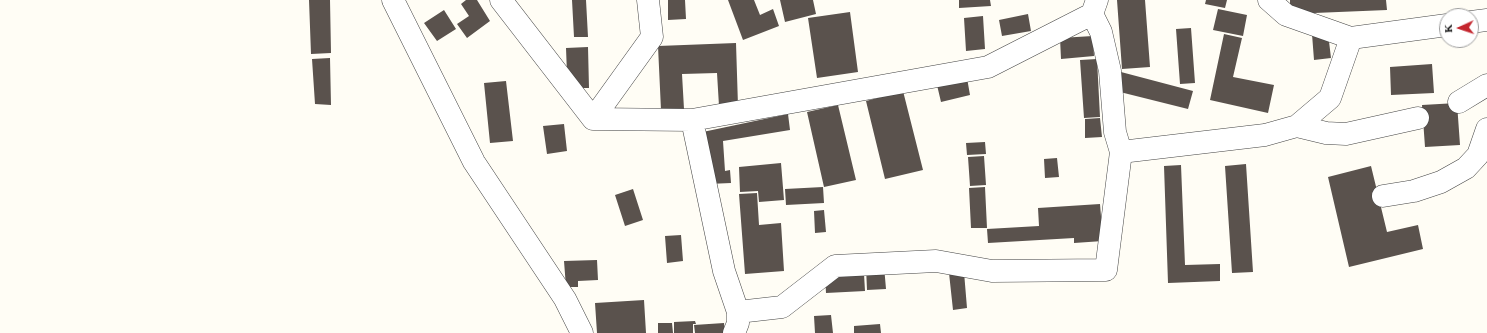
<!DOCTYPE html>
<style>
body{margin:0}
#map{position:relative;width:1487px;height:333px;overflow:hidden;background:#fffdf5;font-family:Georgia,serif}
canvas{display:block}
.north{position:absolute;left:1439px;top:8px;width:40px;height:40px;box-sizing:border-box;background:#fff;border:1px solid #a0a0a0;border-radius:50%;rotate:267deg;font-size:11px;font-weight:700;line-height:16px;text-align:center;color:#111}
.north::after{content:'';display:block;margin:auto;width:14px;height:18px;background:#c4262e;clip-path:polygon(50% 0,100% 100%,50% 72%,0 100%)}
</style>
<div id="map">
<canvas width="1487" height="333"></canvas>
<div class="north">K</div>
</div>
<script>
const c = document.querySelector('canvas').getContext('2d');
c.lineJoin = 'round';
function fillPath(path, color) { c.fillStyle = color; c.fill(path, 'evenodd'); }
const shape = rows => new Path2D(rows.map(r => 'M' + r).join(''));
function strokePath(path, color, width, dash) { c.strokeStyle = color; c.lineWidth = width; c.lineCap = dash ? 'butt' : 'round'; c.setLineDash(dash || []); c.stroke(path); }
const building = shape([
 [309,0,330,0,331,53,311,54],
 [466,0,477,0,490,21,467,38,457,24,469,16,461,4],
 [572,0,586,0,588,37,574,37],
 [668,0,685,0,686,19,668,20],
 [728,0,754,0,760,15,773,9,779,26,743,40],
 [780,0,813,0,816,14,785,22],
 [959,0,990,0,991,6,959,8],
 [1117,0,1145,0,1150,67,1122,69],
 [1206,0,1227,0,1225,8,1205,4],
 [1290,0,1386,0,1387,10,1290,14],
 [1218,9,1247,15,1243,36,1213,30],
 [444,10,456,29,437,41,424,23],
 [850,12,858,72,817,78,808,18],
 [1028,14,1031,31,1002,36,999,20],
 [983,16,985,49,966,51,964,18],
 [1191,28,1195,83,1180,84,1176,29],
 [1328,33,1331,58,1314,60,1312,34],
 [1224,34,1242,38,1233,77,1274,85,1268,113,1210,100],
 [1093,36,1094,56,1061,59,1060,38],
 [736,43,738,106,719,106,717,73,682,74,684,109,661,110,658,46],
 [588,47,589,88,572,88,567,74,566,48],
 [330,58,331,105,315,104,312,59],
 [1097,59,1100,117,1084,118,1080,60],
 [1432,64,1434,93,1391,95,1390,67],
 [1121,72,1193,91,1188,109,1116,91],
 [967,78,970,95,941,102,937,85],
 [506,81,513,141,490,143,484,83],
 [903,91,923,170,885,179,866,101],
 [1457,103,1460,145,1425,147,1422,105],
 [838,105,856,180,824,187,807,112],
 [788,114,790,130,723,141,725,171,730,170,731,183,708,184,698,133],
 [1100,118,1102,137,1085,138,1085,119],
 [564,124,567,151,547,154,543,126],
 [985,142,986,154,967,155,966,143],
 [984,156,986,185,970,186,968,157],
 [1057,158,1059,177,1045,178,1044,159],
 [781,163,784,200,759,202,758,191,740,192,739,167],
 [1246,164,1253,272,1232,273,1225,166],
 [1181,165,1185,265,1220,264,1220,281,1168,283,1164,166],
 [1371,166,1387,232,1418,225,1423,249,1349,267,1328,177],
 [823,187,824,203,786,205,785,189],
 [985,187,987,228,971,228,969,188],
 [633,189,643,220,625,226,615,195],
 [757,193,759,225,781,223,784,271,745,274,739,194],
 [1100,204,1103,241,1074,243,1074,238,988,243,987,229,1039,226,1038,208],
 [824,210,826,232,815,233,814,211],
 [681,235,683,261,667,263,665,236],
 [597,260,598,280,578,281,578,287,566,287,564,261],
 [884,266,886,289,867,290,866,267],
 [964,272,967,308,953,310,949,273],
 [864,274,865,291,826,293,825,275],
 [644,300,646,333,597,333,595,303],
 [831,315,833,333,815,333,814,316],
 [695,321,696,324,693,324,693,333,674,333,674,322],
 [658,323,672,323,673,333,658,333],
 [724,323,725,333,695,333,694,325],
 [880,324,881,333,854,333,854,326]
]);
const street = shape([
 [393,0,474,162,565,299,582,333],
 [501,0,593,119,692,120,988,67,1092,14,1097,0],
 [1269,0,1286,15,1351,38,1447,25],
 [1471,22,1487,20],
 [1459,102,1487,85],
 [593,119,652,37,648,0],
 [692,120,724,271,738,312,738,323,734,333],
 [1297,126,1326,133,1346,134,1418,118],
 [1121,152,1265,135,1297,126,1330,98,1351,38],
 [1383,196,1414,191,1441,182,1466,168,1478,155,1487,129],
 [738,312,782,307,835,266,936,261,992,271,1106,270,1121,152,1115,132,1110,71,1101,32,1092,14]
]);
fillPath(building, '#5a524d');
strokePath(street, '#444', 23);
strokePath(street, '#fff', 22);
</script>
